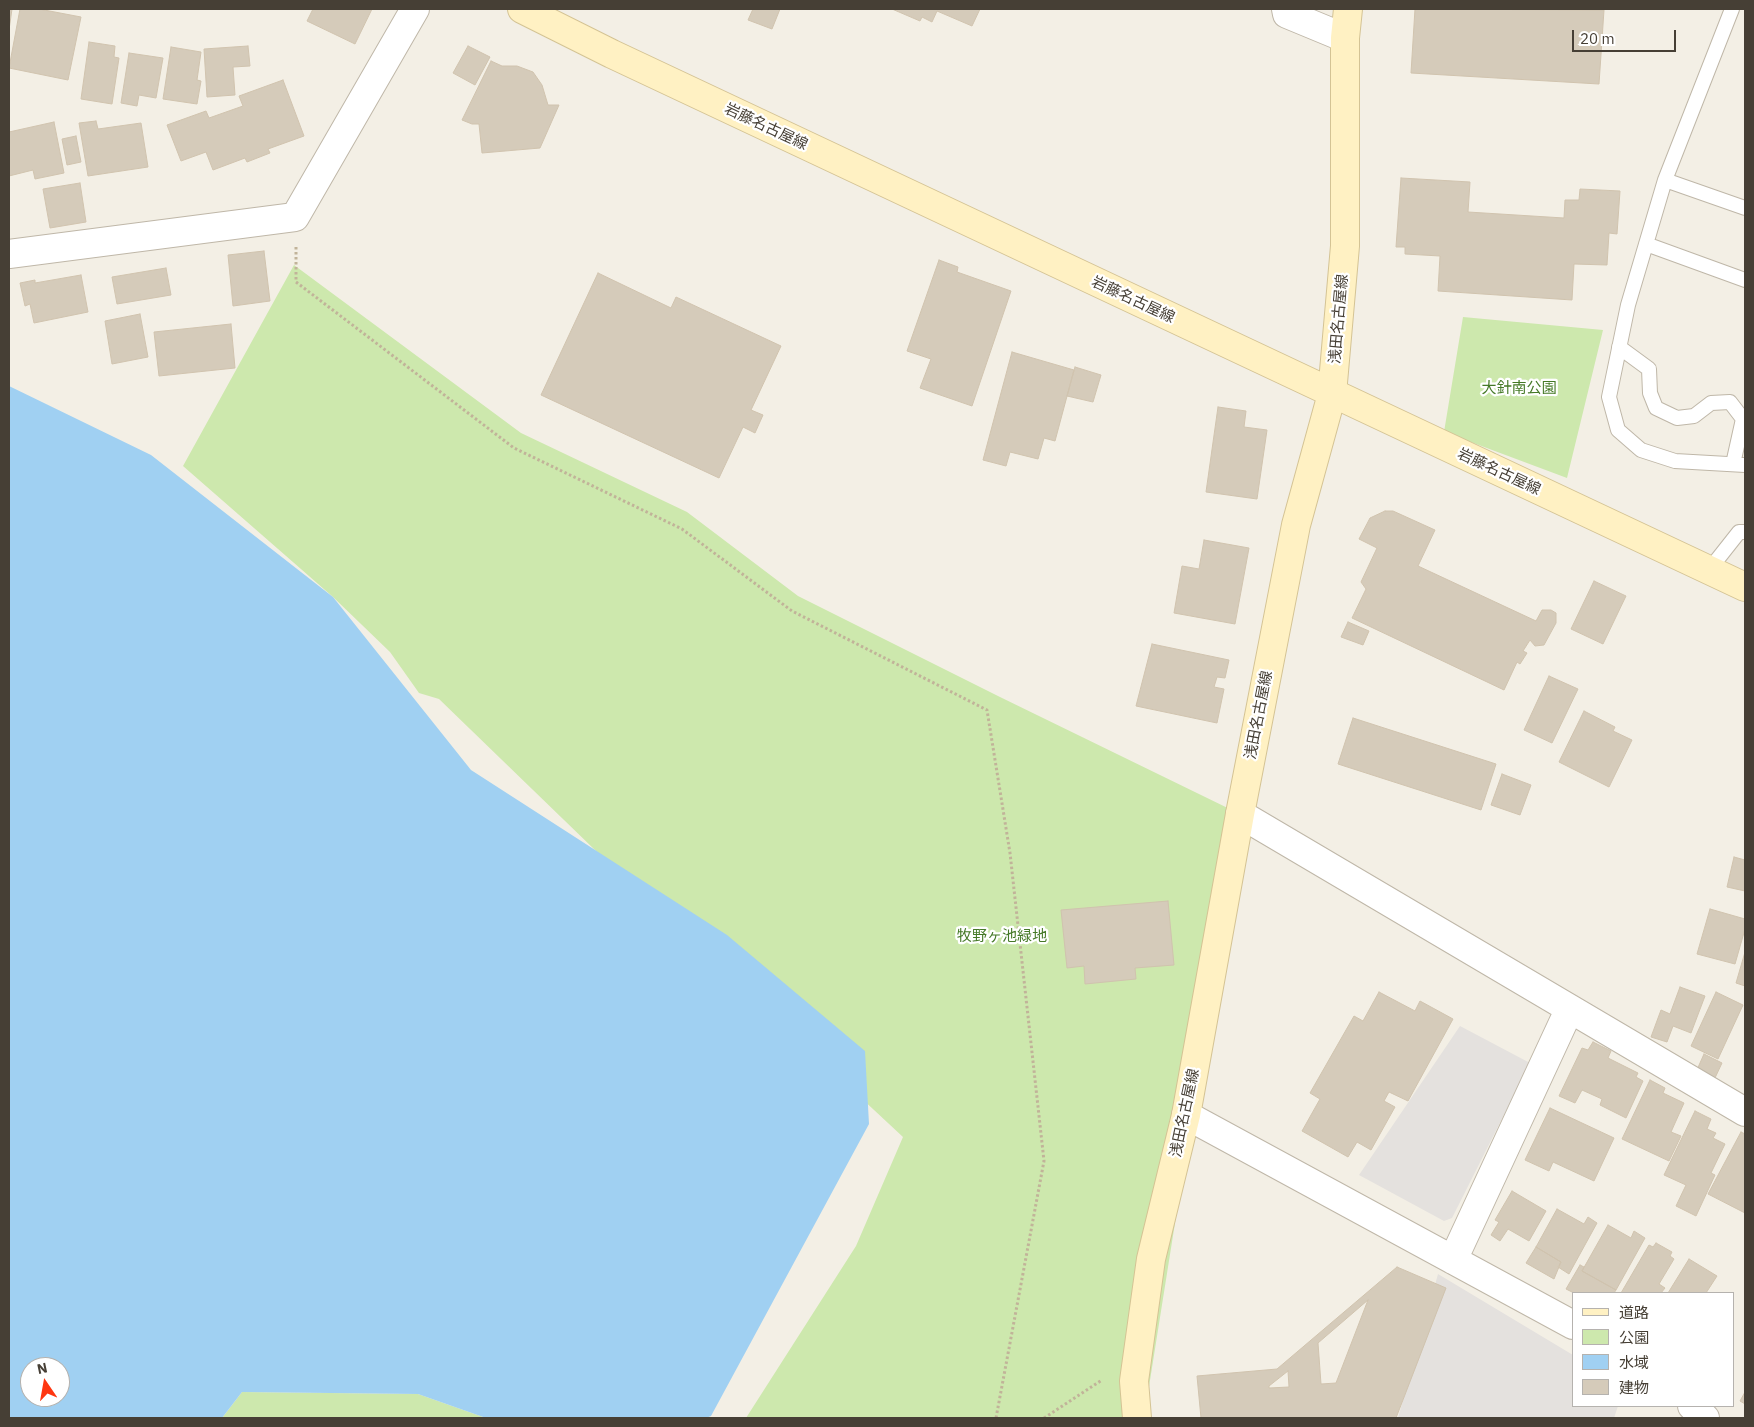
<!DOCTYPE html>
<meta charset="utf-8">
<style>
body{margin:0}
#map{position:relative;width:1754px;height:1427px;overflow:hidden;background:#f3efe5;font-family:"IBM Plex Sans","Noto Sans JP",sans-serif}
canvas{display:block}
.frame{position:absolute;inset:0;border:10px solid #463f35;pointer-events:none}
.legend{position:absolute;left:1572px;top:1292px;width:162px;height:115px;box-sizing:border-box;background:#fff;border:1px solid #b5b2ae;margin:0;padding:6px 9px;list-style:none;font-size:15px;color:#463f35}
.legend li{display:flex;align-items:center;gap:10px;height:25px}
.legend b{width:25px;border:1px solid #b5b2ae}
.north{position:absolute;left:20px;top:1357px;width:50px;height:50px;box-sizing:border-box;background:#fff;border:1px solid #b5b2ae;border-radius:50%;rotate:348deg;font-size:14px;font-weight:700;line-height:20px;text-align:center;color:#463f35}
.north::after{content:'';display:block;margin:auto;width:18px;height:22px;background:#fe3611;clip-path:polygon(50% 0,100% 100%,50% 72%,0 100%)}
.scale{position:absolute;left:1572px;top:30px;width:104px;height:22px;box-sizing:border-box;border:2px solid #463f35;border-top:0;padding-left:6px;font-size:15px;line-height:18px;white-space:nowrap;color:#463f35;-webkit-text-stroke:4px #fff;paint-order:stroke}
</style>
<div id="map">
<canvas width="1754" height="1427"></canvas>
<div class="frame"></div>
<ul class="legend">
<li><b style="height:6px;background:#fff1c3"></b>道路</li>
<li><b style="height:14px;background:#cde8ad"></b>公園</li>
<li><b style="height:14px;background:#a0d0f2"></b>水域</li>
<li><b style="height:14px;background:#d5cbba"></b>建物</li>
</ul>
<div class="north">N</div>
<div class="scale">20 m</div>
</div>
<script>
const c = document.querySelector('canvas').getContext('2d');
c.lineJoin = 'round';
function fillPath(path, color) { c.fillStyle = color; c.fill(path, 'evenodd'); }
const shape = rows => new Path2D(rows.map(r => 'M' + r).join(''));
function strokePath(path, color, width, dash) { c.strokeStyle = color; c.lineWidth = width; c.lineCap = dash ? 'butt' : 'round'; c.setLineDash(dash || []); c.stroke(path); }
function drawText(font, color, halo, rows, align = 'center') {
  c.font = font + ' "IBM Plex Sans","Noto Sans JP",sans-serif'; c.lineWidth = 4.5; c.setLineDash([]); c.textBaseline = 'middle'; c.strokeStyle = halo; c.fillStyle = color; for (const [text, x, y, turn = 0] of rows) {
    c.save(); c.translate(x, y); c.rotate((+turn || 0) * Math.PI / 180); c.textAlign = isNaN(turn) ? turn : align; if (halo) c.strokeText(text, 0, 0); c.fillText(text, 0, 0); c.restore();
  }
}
const green = shape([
 [294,265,521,433,687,512,798,596,1000,697,1240,814,1144,1418,746,1418,856,1246,903,1137,595,850,439,699,419,693,390,652,333,597,183,466],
 [1463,317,1603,330,1567,478,1444,432],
 [242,1392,418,1394,486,1418,222,1418]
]);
const parking = shape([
 [1460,1026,1530,1063,1452,1218,1444,1221,1359,1175],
 [1438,1274,1573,1355,1573,1406,1618,1406,1614,1418,1398,1418]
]);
const water = shape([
 [9,386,151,455,333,597,471,770,727,935,865,1051,869,1124,711,1416,706,1418,486,1418,418,1394,242,1392,222,1418,9,1418],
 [30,1367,60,1367,60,1397,30,1397]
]);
const building = shape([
 [9,9,12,9,9,30,9,9],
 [20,9,39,9,81,17,68,80,9,68,20,9],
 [313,9,372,9,355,44,307,21,313,9],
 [753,9,780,9,772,29,748,20,753,9],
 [892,9,980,9,972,26,937,11,932,22,922,17,920,21,892,9],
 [1415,9,1604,10,1599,84,1411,73,1415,9],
 [89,42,115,46,114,57,119,58,112,104,81,99,89,42],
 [248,46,250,66,233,67,235,95,207,97,204,49,248,46],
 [468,46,490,57,475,85,453,73,468,46],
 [171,47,201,52,197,80,201,81,197,104,163,99,171,47],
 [129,53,163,58,156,98,139,95,137,106,121,103,129,53],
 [491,61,502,66,517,66,533,72,542,85,548,105,559,105,540,148,482,153,479,124,472,124,462,120,491,61],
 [283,80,304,136,268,149,270,153,247,162,245,158,213,170,206,152,181,161,167,125,206,111,209,118,243,106,239,96,283,80],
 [96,121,98,129,141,123,148,167,88,176,79,123,96,121],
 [54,122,64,173,35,179,33,170,9,176,9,132,54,122],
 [76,136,81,162,67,165,62,139,76,136],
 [1401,178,1470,182,1468,212,1564,218,1565,200,1579,200,1580,189,1620,191,1617,234,1609,233,1607,265,1574,264,1572,300,1438,291,1440,256,1405,254,1405,247,1396,247,1401,178],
 [80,183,86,222,50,228,43,189,80,183],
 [264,251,270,301,233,306,228,255,264,251],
 [939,260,958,267,957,272,1011,291,972,406,920,388,931,359,907,351,939,260],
 [166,268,171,295,117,304,112,277,166,268],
 [598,273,671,308,676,297,781,346,751,410,763,415,755,433,743,427,719,478,541,395,598,273],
 [81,275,88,312,34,323,30,304,25,306,20,283,35,280,35,283,81,275],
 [140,314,148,357,112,364,105,321,140,314],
 [231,324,235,368,159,376,154,332,231,324],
 [1012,352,1074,370,1055,441,1044,438,1038,459,1010,452,1006,466,983,460,1012,352],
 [1075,367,1101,375,1093,402,1067,396,1075,367],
 [1218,407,1246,411,1244,427,1267,430,1257,499,1206,492,1218,407],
 [1385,511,1393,511,1435,530,1418,566,1536,621,1542,610,1551,610,1556,613,1556,623,1544,645,1535,646,1530,640,1523,651,1527,653,1520,664,1517,662,1504,690,1352,618,1366,589,1361,582,1377,548,1359,539,1370,518,1385,511],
 [1204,540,1249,548,1235,624,1174,613,1182,566,1199,569,1204,540],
 [1594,581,1626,596,1603,644,1571,629,1594,581],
 [1348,622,1369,631,1363,645,1341,637,1348,622],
 [1152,644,1229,660,1225,678,1217,677,1214,687,1224,689,1217,723,1136,706,1152,644],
 [1549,676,1578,689,1552,743,1524,730,1549,676],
 [1584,711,1615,727,1613,731,1632,740,1609,787,1559,762,1584,711],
 [1353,718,1496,764,1481,810,1338,764,1353,718],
 [1502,774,1531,785,1520,815,1491,805,1502,774],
 [1734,857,1745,860,1745,891,1727,887,1734,857],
 [1168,901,1174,965,1135,968,1136,979,1085,984,1084,966,1067,968,1061,910,1168,901],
 [1710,909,1745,919,1745,929,1735,964,1697,954,1710,909],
 [1745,952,1745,986,1736,983,1745,952],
 [1680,987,1705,996,1691,1033,1673,1026,1667,1042,1651,1037,1661,1010,1670,1014,1680,987],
 [1379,992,1415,1011,1420,1001,1453,1019,1408,1101,1389,1092,1384,1101,1395,1107,1371,1150,1357,1142,1348,1157,1302,1131,1320,1099,1310,1093,1354,1016,1363,1021,1379,992],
 [1716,992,1743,1005,1718,1059,1691,1046,1716,992],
 [1593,1042,1611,1051,1608,1058,1638,1073,1636,1077,1643,1081,1626,1118,1600,1105,1602,1099,1582,1090,1575,1103,1559,1096,1582,1048,1588,1050,1593,1042],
 [1704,1054,1722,1063,1714,1080,1696,1072,1704,1054],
 [1650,1080,1665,1088,1663,1093,1684,1103,1671,1132,1681,1136,1669,1161,1622,1139,1650,1080],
 [1550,1108,1614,1138,1594,1181,1553,1162,1549,1171,1525,1160,1550,1108],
 [1695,1111,1711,1119,1707,1129,1716,1133,1713,1138,1725,1144,1711,1173,1715,1175,1696,1216,1676,1206,1686,1185,1664,1175,1695,1111],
 [1741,1132,1745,1134,1745,1213,1708,1194,1741,1132],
 [1512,1191,1546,1211,1529,1241,1508,1229,1500,1241,1491,1235,1499,1222,1495,1220,1512,1191],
 [1557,1209,1584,1224,1588,1217,1597,1223,1569,1274,1558,1267,1561,1262,1536,1247,1557,1209],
 [1608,1225,1631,1238,1634,1231,1645,1238,1616,1290,1582,1271,1608,1225],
 [1656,1243,1672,1252,1670,1256,1674,1259,1659,1284,1665,1288,1661,1293,1621,1293,1649,1245,1653,1247,1656,1243],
 [1536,1247,1561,1262,1554,1279,1526,1263,1536,1247],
 [1689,1259,1717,1276,1706,1293,1668,1293,1689,1259],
 [1580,1265,1584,1267,1582,1271,1616,1290,1614,1293,1574,1293,1566,1289,1580,1265],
 [1397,1267,1446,1288,1396,1418,1201,1418,1197,1376,1277,1369,1397,1267],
 [1368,1300,1336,1383,1321,1384,1318,1343,1368,1300],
 [1288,1371,1289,1387,1269,1388,1269,1386,1288,1371],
 [1745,1392,1745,1404,1740,1401,1745,1392]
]);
const path = shape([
 [296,247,296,282,514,448,682,529,792,611,987,710,1010,853,1044,1161,996,1418],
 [1044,1418,1102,1380]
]);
const lane = shape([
 [1732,9,1665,180,1628,305,1609,397,1618,430,1641,450,1675,461,1745,465],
 [1665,180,1745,208],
 [1646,244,1745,280],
 [1619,347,1649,369,1650,393,1656,408,1677,418,1694,416,1711,403,1730,402,1743,419,1733,464],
 [1709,570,1739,532,1745,532]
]);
const street = shape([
 [1286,9,1287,14,1345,38],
 [9,254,295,217,415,9],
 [1240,814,1745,1112],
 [1186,1115,1573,1325],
 [1453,1260,1569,1010],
 [1692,1406,1705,1418]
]);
const secondary = shape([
 [522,9,612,54,1745,587],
 [1137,1418,1134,1381,1151,1259,1186,1115,1240,814,1296,525,1332,394,1345,246,1345,38,1348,9]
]);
const streetNames = [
 ["岩藤名古屋線",766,127,25],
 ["岩藤名古屋線",1133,300,25],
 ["浅田名古屋線",1339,319,-85],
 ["岩藤名古屋線",1499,472,25],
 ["浅田名古屋線",1259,715,-79],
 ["浅田名古屋線",1185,1113,-78]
];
const parkNames = [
 ["大針南公園",1519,389],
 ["牧野ヶ池緑地",1002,937]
];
fillPath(green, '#cde8ad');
fillPath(parking, '#e4e1de');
fillPath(water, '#a0d0f2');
fillPath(building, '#d5cbba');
strokePath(building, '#d0c3ae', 1);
strokePath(lane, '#bfb7a8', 16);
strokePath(street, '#bfb7a8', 30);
strokePath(secondary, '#d4c394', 30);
strokePath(path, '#c1b399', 3, [2.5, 2.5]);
strokePath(lane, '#fff', 14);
strokePath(street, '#fff', 28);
strokePath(secondary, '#fff1c3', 28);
drawText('15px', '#463f35', '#fff', streetNames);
drawText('15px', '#457927', '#fff', parkNames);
</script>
